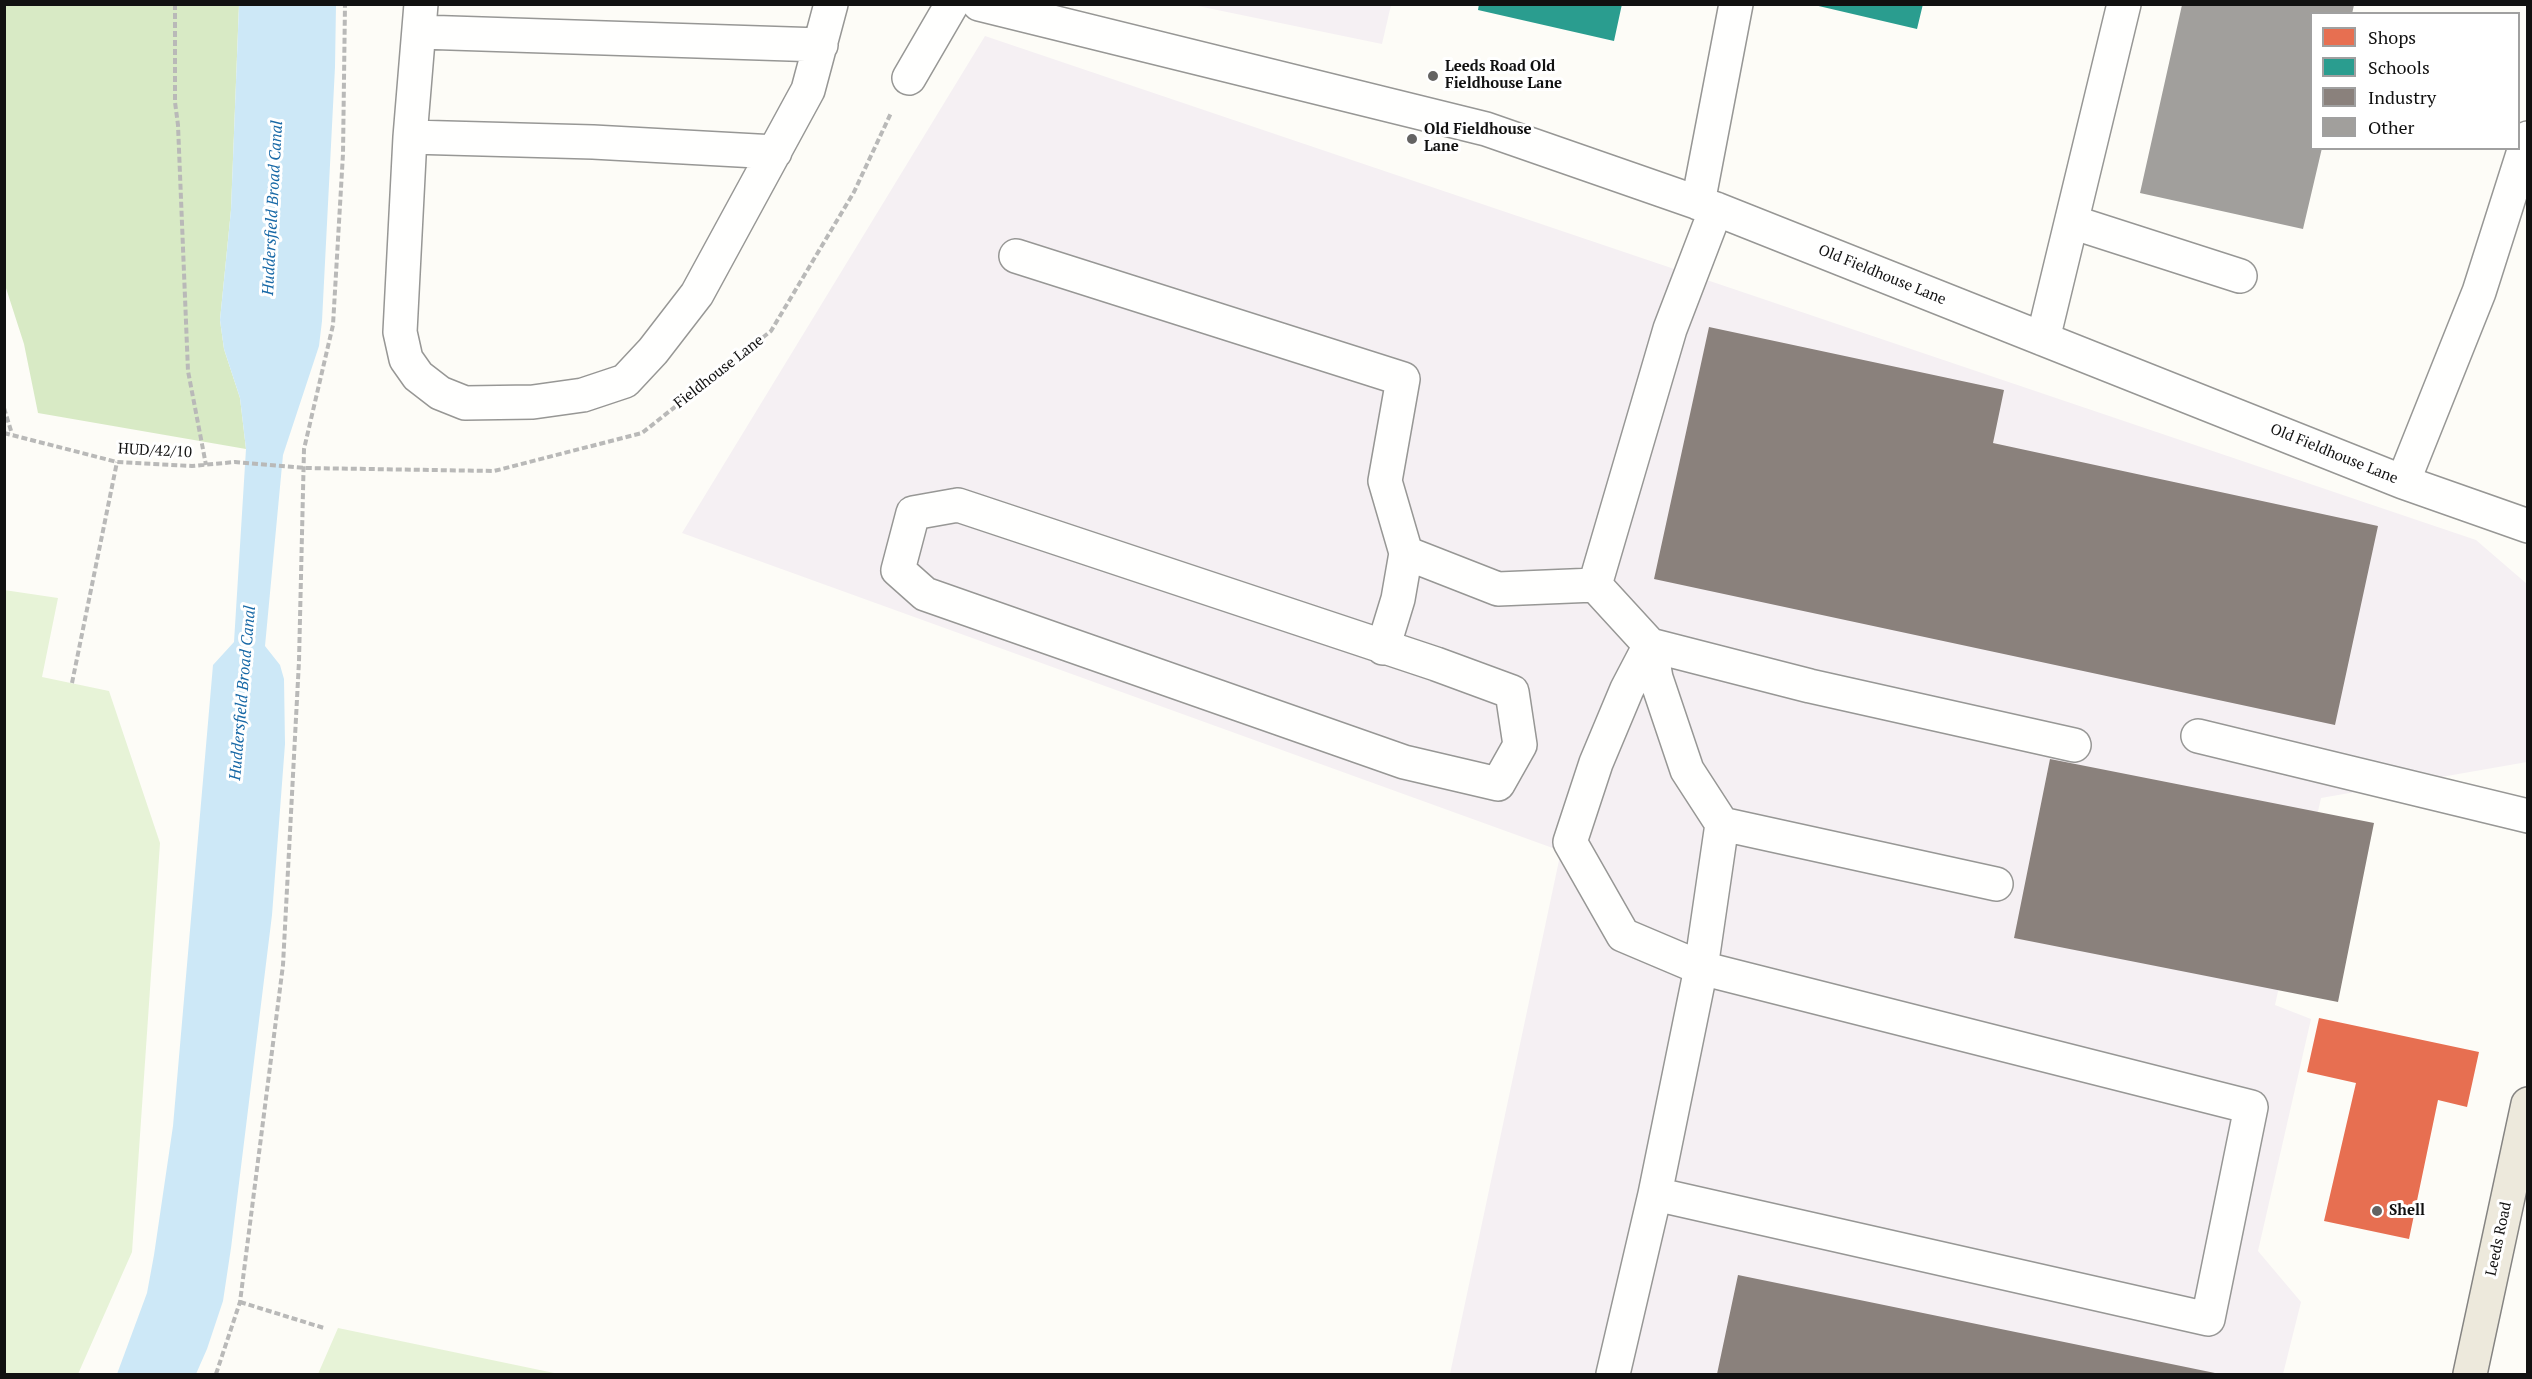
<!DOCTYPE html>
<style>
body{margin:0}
#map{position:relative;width:2532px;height:1379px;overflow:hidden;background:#fdfcf7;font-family:"PT Serif",serif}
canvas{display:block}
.frame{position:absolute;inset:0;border:6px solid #111;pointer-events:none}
.legend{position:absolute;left:2310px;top:12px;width:210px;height:138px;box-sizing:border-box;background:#fff;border:2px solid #a0a0a0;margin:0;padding:8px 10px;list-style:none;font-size:18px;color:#111}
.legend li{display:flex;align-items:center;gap:12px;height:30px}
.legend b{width:30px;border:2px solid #a0a0a0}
</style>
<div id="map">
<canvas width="2532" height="1379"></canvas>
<div class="frame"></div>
<ul class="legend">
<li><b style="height:16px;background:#e76f51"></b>Shops</li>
<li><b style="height:16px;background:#2a9d8f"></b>Schools</li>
<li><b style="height:16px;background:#8a817c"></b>Industry</li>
<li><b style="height:16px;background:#a19f9c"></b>Other</li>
</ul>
</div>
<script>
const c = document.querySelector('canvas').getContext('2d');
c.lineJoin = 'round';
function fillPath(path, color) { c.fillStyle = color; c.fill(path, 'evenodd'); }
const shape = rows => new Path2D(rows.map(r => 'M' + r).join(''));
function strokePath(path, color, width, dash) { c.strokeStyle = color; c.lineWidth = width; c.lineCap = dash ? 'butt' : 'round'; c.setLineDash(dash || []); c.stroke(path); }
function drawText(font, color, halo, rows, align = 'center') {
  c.font = font + ' "PT Serif",serif'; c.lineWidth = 6; c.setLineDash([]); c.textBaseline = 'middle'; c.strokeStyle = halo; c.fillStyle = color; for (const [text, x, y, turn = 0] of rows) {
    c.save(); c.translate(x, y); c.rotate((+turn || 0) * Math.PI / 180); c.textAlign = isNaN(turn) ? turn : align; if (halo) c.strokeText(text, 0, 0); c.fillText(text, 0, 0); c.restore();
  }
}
const industrial = shape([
 [1193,5,1391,5,1382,44],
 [985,36,2476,540,2527,584,2527,762,2321,798,2275,1005,2311,1019,2258,1251,2301,1302,2283,1374,1450,1374,1561,851,682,533]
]);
const green = shape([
 [4,590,58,598,42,677,109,691,160,843,132,1252,78,1374,5,1374],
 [338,1328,559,1374,318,1374]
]);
const forest = shape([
 [4,5,239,5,231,210,220,320,224,349,240,398,246,449,38,413,24,344,5,285]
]);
const water = shape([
 [239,5,336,5,335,67,322,321,319,346,283,455,265,646,280,665,284,679,285,744,272,915,231,1248,223,1301,207,1349,196,1374,117,1374,147,1293,154,1255,173,1126,213,665,234,642,246,449,240,398,224,349,220,320,231,210]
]);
const shops = shape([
 [2319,1018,2479,1052,2467,1107,2438,1100,2409,1239,2324,1221,2356,1083,2307,1072]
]);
const schools = shape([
 [1479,4,1622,4,1614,41,1478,10],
 [1810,4,1923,4,1917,29]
]);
const industry = shape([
 [1709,327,2004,390,1993,443,2378,526,2335,725,1654,579],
 [2050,759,2374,823,2338,1002,2014,938],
 [1738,1275,2215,1373,2215,1374,1717,1374]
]);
const building = shape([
 [2182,5,2354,5,2352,14,2312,14,2312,148,2322,148,2303,229,2140,193]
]);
const path = shape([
 [175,4,175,102,178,125,188,371,206,465],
 [4,408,12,434],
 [4,433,117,462,192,466,235,462,305,468,494,471,642,433,771,331,854,192,891,113],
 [72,683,117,462],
 [240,1302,324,1328],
 [216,1374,240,1302,283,965,299,661,304,449,333,325,343,154,345,4]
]);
const minor = shape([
 [421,4,410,137,400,332,406,359,418,376,440,393,465,403,533,402,583,395,625,381,653,351,697,294,808,90,831,4],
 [979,4,1486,129,1716,209,2403,482,2528,526],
 [420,32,821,45],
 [909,78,952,4],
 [410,137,593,142,775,152],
 [1698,203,1736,4],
 [2072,222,2240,276],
 [1016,256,1403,379,1385,481,1406,553,1498,589,1595,585,1670,329,1716,209],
 [2043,339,2124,4],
 [2403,482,2479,292,2528,138],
 [958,505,1436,664,1512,692,1520,745,1498,784,1404,762,925,594,898,570,913,513,958,505],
 [1595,585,1650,645,1810,686,2074,745],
 [1650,645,1627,689,1596,763,1570,842,1623,935,1701,968,1655,1194],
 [1650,645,1656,678,1687,770,1722,824,1996,884],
 [1383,648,1398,599,1406,553],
 [2198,736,2528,816],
 [1613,1374,1655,1194,2208,1319,2251,1107,1701,968,1722,824]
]);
const major = shape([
 [2470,1374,2528,1104]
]);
const markers = [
 [1433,76,6,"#646362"],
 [1412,139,6,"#646362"],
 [2377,1211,6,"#646362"]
];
const poiNames = [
 ["Leeds Road Old",1445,67],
 ["Fieldhouse Lane",1445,84],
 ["Old Fieldhouse",1424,130],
 ["Lane",1424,147],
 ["Shell",2389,1211]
];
const streetNames = [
 ["Old Fieldhouse Lane",1882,275,22],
 ["Fieldhouse Lane",719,372,-38],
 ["HUD/42/10",155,451,3],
 ["Old Fieldhouse Lane",2334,454,22],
 ["Leeds Road",2499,1239,-78]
];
const waterNames = [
 ["Huddersfield Broad Canal",273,208,-87],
 ["Huddersfield Broad Canal",243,693,-85]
];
fillPath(industrial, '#f5f0f3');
fillPath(green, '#e7f3d7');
fillPath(forest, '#d8eac5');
fillPath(water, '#cde8f7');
fillPath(shops, '#e76f51');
fillPath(schools, '#2a9d8f');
fillPath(industry, '#8a817c');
fillPath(building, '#a19f9c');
strokePath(minor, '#979795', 36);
strokePath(major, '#858482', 36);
strokePath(path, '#b9b9b8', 4, [6, 3]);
strokePath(minor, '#fffffe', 33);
strokePath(major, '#ede9dc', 33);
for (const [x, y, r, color] of markers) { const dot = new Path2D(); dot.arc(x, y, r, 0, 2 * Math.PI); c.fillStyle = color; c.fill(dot); strokePath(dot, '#fff', 2); }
drawText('bold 15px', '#111', '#fff', poiNames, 'left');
drawText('15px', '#111', '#fff', streetNames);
drawText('italic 16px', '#1768a6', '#fff', waterNames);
</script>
